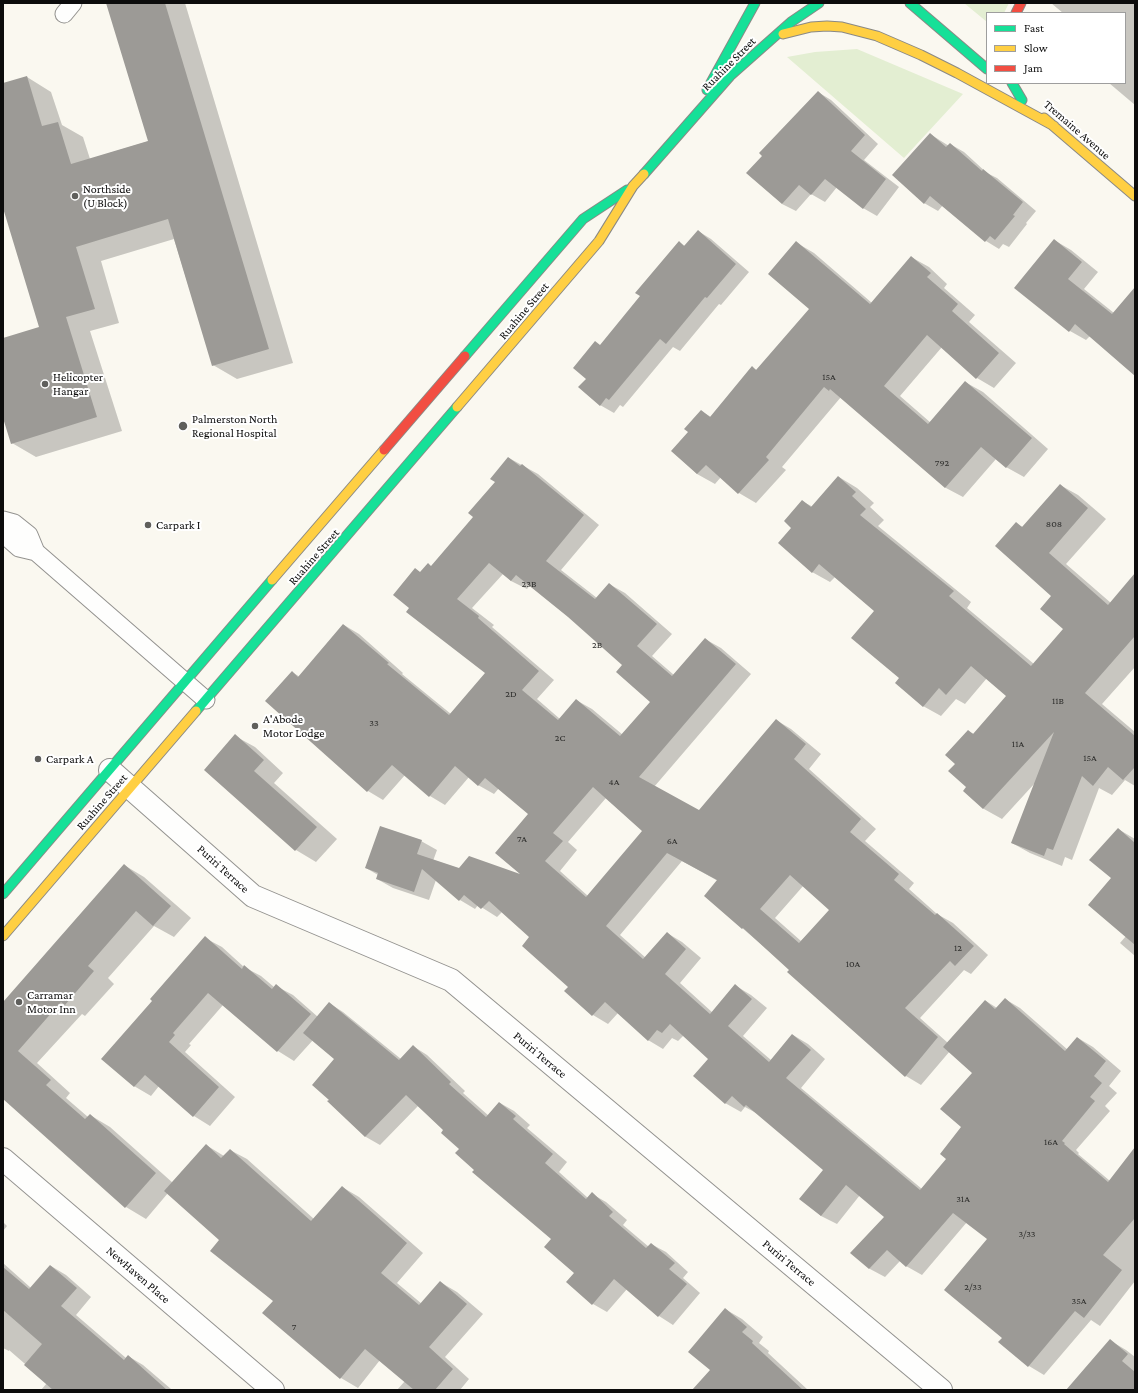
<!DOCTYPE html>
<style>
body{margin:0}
#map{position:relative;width:1138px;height:1393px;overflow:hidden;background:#faf8f0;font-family:"Crimson Pro",serif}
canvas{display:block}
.frame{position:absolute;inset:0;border:4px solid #0c0c0c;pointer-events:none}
.legend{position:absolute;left:986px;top:12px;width:140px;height:72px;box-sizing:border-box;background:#fff;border:1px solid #9e9e9e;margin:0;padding:5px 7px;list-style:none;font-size:12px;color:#0c0c0c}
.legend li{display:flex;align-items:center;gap:8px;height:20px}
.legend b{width:20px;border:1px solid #9e9e9e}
</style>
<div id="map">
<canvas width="1138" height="1393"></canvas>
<div class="frame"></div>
<ul class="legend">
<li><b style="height:5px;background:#16e098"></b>Fast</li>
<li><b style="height:5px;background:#ffcf43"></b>Slow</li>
<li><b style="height:5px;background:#f24e42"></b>Jam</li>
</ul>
</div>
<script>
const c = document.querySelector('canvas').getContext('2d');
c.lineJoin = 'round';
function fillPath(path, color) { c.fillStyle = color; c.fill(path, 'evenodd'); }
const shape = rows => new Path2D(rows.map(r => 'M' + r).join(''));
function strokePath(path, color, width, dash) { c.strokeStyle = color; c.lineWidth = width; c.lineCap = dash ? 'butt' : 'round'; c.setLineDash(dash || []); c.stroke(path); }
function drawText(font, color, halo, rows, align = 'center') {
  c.font = font + ' "Crimson Pro",serif'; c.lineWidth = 4; c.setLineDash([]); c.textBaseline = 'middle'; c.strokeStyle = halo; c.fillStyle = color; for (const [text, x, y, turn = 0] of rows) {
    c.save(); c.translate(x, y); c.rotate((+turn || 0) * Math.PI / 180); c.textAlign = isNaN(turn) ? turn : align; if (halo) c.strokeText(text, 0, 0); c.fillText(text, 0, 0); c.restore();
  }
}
const green = shape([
 [964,3,1009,3,1004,13,987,13,987,22],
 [857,49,963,94,904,158,787,57,815,52]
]);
const shadow = shape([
 [107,3,185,3,293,363,237,379,213,365,174,239,101,261,119,323,90,331,122,431,36,457,12,443,3,415,3,339,40,328,3,205,3,84,27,77,51,92,62,125,83,137,90,159,149,141],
 [1051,3,1135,3,1135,105,1109,83,1125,83,1125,13,1063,13],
 [818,92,831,100,878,144,864,160,899,187,877,216,863,208,837,187,825,202,811,194,796,211,782,204],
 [930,134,949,146,950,144,964,152,987,173,997,178,1036,211,1026,223,1027,224,1009,247,1003,244,999,249,986,241,943,205,938,211,924,203],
 [698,231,711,239,749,272,721,305,719,304,680,351,673,347,623,407,620,405,614,413,600,405,587,379,601,346,641,296,679,242,685,246],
 [1054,240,1071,250,1098,272,1084,289,1114,313,1135,296,1135,375,1090,336,1086,340,1070,331],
 [797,243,814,253,872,303,911,257,929,267,947,284,944,288,975,315,969,322,1016,363,994,388,977,378,942,347,900,396,931,423,965,382,983,392,1048,449,1024,477,1006,467,996,459,963,497,946,488,841,397,782,467,786,470,756,503,739,493,721,477,715,484,697,474,672,451,689,432,701,411,711,417,752,368,757,370,811,309],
 [509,458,538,474,599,525,561,570,597,598,609,584,625,593,672,634,652,656,674,675,705,639,721,648,751,674,654,787,699,812,776,720,791,729,821,754,809,769,876,829,865,841,914,883,909,889,937,914,953,923,988,955,971,974,964,970,920,1018,948,1043,986,1001,997,1008,1005,999,1020,1008,1068,1050,1078,1038,1093,1047,1121,1071,1109,1086,1117,1093,1105,1106,1110,1111,1076,1150,1079,1153,1078,1154,1110,1181,1135,1148,1135,1281,1100,1326,1091,1320,1044,1375,1029,1366,1000,1342,1003,1338,988,1239,967,1222,922,1275,906,1266,900,1261,885,1277,870,1269,852,1253,886,1216,860,1195,837,1224,821,1216,801,1199,824,1170,758,1114,745,1107,741,1112,725,1103,710,1058,684,1035,678,1041,672,1038,663,1049,648,1040,618,1013,608,1024,593,1015,565,991,569,987,531,937,502,912,497,917,478,905,475,909,460,900,436,880,429,900,393,888,377,879,378,875,366,868,421,841,437,850,433,861,459,870,524,877,530,814,499,788,494,794,478,785,469,777,445,805,430,796,405,775,383,800,368,791,266,701,292,672,300,677,344,625,359,634,403,673,402,674,451,714,486,673,410,608,415,569,421,573,432,567,474,517,496,482],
 [503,574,511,581,527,589,530,585,569,616,623,665,651,702,623,735,592,709,576,700,560,719,537,699,554,680,492,627,494,625,472,608],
 [606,798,643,831,588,896,560,871,577,850,568,842],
 [682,861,718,881,705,896,791,970,789,972,906,1076,921,1085,950,1051,974,1072,963,1127,948,1159,922,1189,801,1088,825,1059,808,1044,793,1035,771,1060,743,1036,767,1008,751,995,736,986,713,1013,680,983,701,958,682,942,667,933,646,958,620,935],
 [804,885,831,910,801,941,775,918],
 [839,477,857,488,874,503,870,507,884,520,878,526,971,602,967,608,1034,664,1064,629,1053,595,1016,524,1023,527,1060,485,1078,495,1106,519,1066,564,1111,603,1135,575,1135,667,1102,704,1135,732,1135,786,1125,780,1112,795,1099,788,1072,860,1065,857,1062,866,1030,853,1012,843,1035,783,1002,819,984,809,964,791,968,787,956,764,968,731,974,734,1007,696,987,678,965,704,956,699,941,716,923,706,875,611,835,577,830,582,812,572,793,528,802,501,813,507],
 [235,736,255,747,283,773,274,783,337,839,316,862,296,850,205,770],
 [1118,829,1135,839,1135,956,1120,943,1126,936,1112,878],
 [124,865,144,877,191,918,174,937,154,926,108,978,114,984,85,1016,82,1014,37,1063,70,1093,66,1098,88,1117,90,1115,110,1127,173,1183,206,1145,224,1156,230,1150,247,1159,314,1219,342,1187,359,1197,423,1253,397,1283,422,1304,440,1282,457,1292,483,1314,445,1357,469,1379,460,1390,397,1390,405,1381,380,1360,358,1388,341,1378,264,1313,274,1301,220,1240,168,1193,146,1219,126,1207,3,1098,3,1004],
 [205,938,222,947,244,967,261,976,274,987,276,986,293,995,318,1017,329,1003,343,1012,401,1059,413,1046,427,1055,465,1091,463,1093,489,1116,500,1103,514,1111,530,1125,527,1128,567,1162,559,1172,588,1198,592,1194,606,1202,627,1220,623,1225,649,1247,651,1244,666,1252,688,1272,683,1278,700,1293,673,1325,659,1316,627,1289,607,1312,593,1304,575,1273,552,1239,476,1169,444,1130,418,1106,380,1145,366,1137,329,1101,330,1099,335,1059,313,1040,294,1061,278,1051,223,1005,189,1044,191,1045,185,1052,235,1097,210,1126,194,1116,159,1086,151,1096,134,1086,154,1000],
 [3,1222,7,1226,3,1231],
 [3,1263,31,1288,51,1266,66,1275,91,1297,76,1315,126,1358,128,1356,143,1365,171,1389,41,1390,47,1383,9,1350,9,1351,3,1348],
 [725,1309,742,1319,763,1337,759,1343,769,1351,768,1353,808,1390,694,1390,712,1370],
 [1111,1341,1126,1350,1135,1357,1135,1390,1069,1390]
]);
const building = shape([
 [106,3,165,3,269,349,212,366,168,219,76,247,95,309,66,317,97,417,11,444,3,418,3,338,39,327,3,208,3,83,27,76,42,126,58,122,71,164,148,141],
 [818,91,865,135,851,151,886,179,863,209,825,179,811,195,799,185,782,204,746,173,762,156,759,153],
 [930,133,946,147,950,143,982,171,983,169,1023,202,1013,215,1015,216,995,240,990,236,985,242,930,196,924,204,892,175],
 [698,230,736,264,707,298,705,297,666,344,660,339,609,400,606,398,600,406,578,387,586,379,573,368,595,341,600,345,640,296,635,293,679,241,684,246],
 [1054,239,1082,262,1068,279,1112,314,1135,287,1135,376,1075,324,1069,332,1014,288],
 [796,241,870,304,911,256,931,273,927,277,958,304,952,311,999,353,976,379,927,335,884,386,928,424,965,381,1032,438,1006,468,981,447,945,488,830,389,829,391,824,387,766,457,769,460,738,494,706,465,697,474,671,451,688,432,684,429,701,410,710,417,752,366,756,370,809,309,768,274],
 [508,457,520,466,522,464,584,515,546,561,595,599,609,583,657,624,637,646,672,676,705,638,736,664,639,777,699,810,776,719,806,744,794,759,861,819,850,832,899,874,894,880,935,915,937,913,974,946,955,966,950,961,905,1008,938,1037,905,1077,787,972,789,970,743,928,742,929,704,896,717,880,667,853,606,926,643,959,667,932,686,949,665,974,710,1014,735,984,752,999,728,1026,769,1062,792,1034,811,1050,786,1078,920,1190,946,1159,940,1154,961,1127,940,1109,972,1073,943,1047,985,1000,995,1009,1005,998,1065,1051,1077,1037,1106,1061,1094,1076,1102,1083,1090,1097,1095,1101,1062,1141,1065,1143,1064,1144,1108,1182,1135,1147,1135,1218,1103,1255,1122,1270,1084,1318,1075,1311,1028,1367,998,1342,1002,1338,944,1290,987,1239,953,1213,906,1267,887,1250,869,1269,850,1253,884,1217,846,1185,821,1216,799,1199,823,1170,746,1105,744,1107,732,1096,725,1104,693,1076,708,1059,670,1024,662,1033,657,1030,648,1041,605,1002,592,1016,564,991,568,987,522,946,529,937,489,901,481,909,464,895,459,901,422,869,414,892,376,879,378,873,365,868,380,826,422,840,417,854,459,868,469,856,520,874,495,853,528,814,485,778,478,786,455,766,429,797,392,765,367,792,265,701,292,671,298,677,343,624,389,663,387,664,449,715,485,673,406,612,409,608,393,595,415,568,420,572,428,563,431,566,473,517,468,513,495,482,490,479],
 [489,563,511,581,516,575,568,617,622,665,616,672,650,702,620,736,576,699,558,720,522,690,539,671,478,618,479,616,457,599],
 [593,787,642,831,586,897,545,861,563,841,553,833],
 [790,875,829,910,799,943,760,909],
 [838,476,856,492,852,496,866,509,860,515,954,591,949,596,1031,666,1063,629,1040,609,1051,596,995,546,1016,522,1022,527,1060,484,1088,508,1049,553,1108,605,1135,573,1135,636,1085,693,1135,736,1135,767,1123,780,1108,767,1093,786,1082,776,1053,850,1047,848,1044,856,1011,843,1054,732,983,809,963,791,966,787,948,771,955,764,945,755,968,730,973,734,1006,696,971,666,946,695,939,688,923,707,895,683,899,678,851,638,874,611,819,564,812,573,778,543,791,528,784,521,802,500,811,507],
 [235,734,264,760,254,771,317,827,295,851,204,770],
 [1118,828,1135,843,1135,945,1088,905,1111,878,1089,860],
 [124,864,171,906,153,926,136,911,88,966,94,971,65,1005,61,1002,18,1051,51,1080,46,1085,85,1119,90,1114,156,1173,125,1208,3,1099,3,1002],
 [205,936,242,969,244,965,272,989,276,984,311,1014,277,1052,208,993,173,1033,175,1035,169,1042,219,1087,193,1117,145,1075,134,1087,101,1059,152,1001,150,999],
 [329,1002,399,1060,413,1045,451,1082,449,1084,486,1117,499,1102,516,1116,513,1119,553,1154,545,1163,586,1199,592,1192,613,1212,609,1216,646,1248,651,1243,675,1263,669,1269,687,1284,658,1317,614,1279,592,1305,566,1282,574,1273,544,1247,551,1239,472,1172,474,1170,455,1153,459,1149,441,1133,443,1130,406,1095,365,1137,327,1101,329,1100,312,1085,334,1059,303,1033],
 [206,1144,221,1158,230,1149,311,1221,342,1186,407,1243,381,1273,419,1305,440,1281,467,1304,429,1347,453,1369,435,1390,414,1390,365,1349,340,1379,262,1313,273,1301,210,1251,219,1240,164,1191],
 [50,1265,77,1288,61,1306,124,1360,128,1355,167,1390,53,1390,24,1365,42,1344,3,1310,3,1267,29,1289],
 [725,1308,747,1327,742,1332,753,1341,752,1343,803,1390,692,1390,710,1370,688,1352],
 [1110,1339,1128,1354,1122,1361,1135,1372,1135,1390,1066,1390]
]);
const lane = shape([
 [64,14,73,3],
 [3,520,14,523,29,535,36,552,206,700],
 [3,533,4,535,19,548,36,552]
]);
const street = shape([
 [110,770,253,896,451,980,941,1390],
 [3,1159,273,1390]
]);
const fast = shape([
 [910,3,987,69],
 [1012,83,1022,100],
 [707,90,755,3],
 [644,174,730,76,791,22,819,3],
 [465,356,583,219,627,190],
 [196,711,457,407],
 [3,894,272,580]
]);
const slow = shape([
 [783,34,811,27,827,26,842,27,877,36,921,55,957,73,1054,126],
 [1044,118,1135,196],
 [457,407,599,241,633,186,644,174],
 [272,580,384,450],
 [3,936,196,711]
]);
const jam = shape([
 [1016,13,1021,3],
 [384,450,465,356]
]);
const markers = [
 [75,196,4,"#5f5f5c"],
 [45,384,4,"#5f5f5c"],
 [183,426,5,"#5f5f5c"],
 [148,525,4,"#5f5f5c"],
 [255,726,4,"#5f5f5c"],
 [38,759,4,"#5f5f5c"],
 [19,1002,4,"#5f5f5c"]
];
const numberNames = [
 ["15A",829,377],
 ["792",942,463],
 ["808",1054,524],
 ["23B",529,584],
 ["2B",597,645],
 ["2D",511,694],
 ["11B",1058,701],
 ["33",374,723],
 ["2C",560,738],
 ["11A",1018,744],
 ["15A",1090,758],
 ["4A",614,782],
 ["7A",522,839],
 ["6A",672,841],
 ["12",958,948],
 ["10A",853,964],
 ["16A",1051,1142],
 ["31A",963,1199],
 ["3/33",1027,1234],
 ["2/33",973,1287],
 ["35A",1079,1301],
 ["7",294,1327]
];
const streetNames = [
 ["Ruahine Street",729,64,-45],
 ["Tremaine Avenue",1077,130,41],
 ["Ruahine Street",524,311,-50],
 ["Ruahine Street",314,557,-49],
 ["Ruahine Street",102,802,-49],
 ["Puriri Terrace",223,869,42],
 ["Puriri Terrace",540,1055,40],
 ["Puriri Terrace",789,1263,40],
 ["NewHaven Place",138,1275,41]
];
const poiNames = [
 ["Northside",83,189],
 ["(U Block)",83,203],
 ["Helicopter",53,377],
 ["Hangar",53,391],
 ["Palmerston North",192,419],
 ["Regional Hospital",192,433],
 ["Carpark I",156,525],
 ["A'Abode",263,719],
 ["Motor Lodge",263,733],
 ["Carpark A",46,759],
 ["Carramar",27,995],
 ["Motor Inn",27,1009]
];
fillPath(green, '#e3eed2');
fillPath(shadow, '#0003');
fillPath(building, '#9c9a96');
strokePath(lane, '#93928f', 19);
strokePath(street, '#93928f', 24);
strokePath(fast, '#8a8985', 11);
strokePath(slow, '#8a8985', 11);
strokePath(jam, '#8a8985', 11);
strokePath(lane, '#fefefd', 17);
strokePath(street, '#fefefd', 22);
strokePath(fast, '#16e098', 9);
strokePath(slow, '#ffcf43', 9);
strokePath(jam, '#f24e42', 9);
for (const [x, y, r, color] of markers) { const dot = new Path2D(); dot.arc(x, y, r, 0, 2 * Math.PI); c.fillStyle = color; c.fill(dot); strokePath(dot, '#fff', 1.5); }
drawText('10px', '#30302e', null, numberNames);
drawText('12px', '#0c0c0c', '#fff', streetNames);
drawText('12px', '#0c0c0c', '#fff', poiNames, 'left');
</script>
